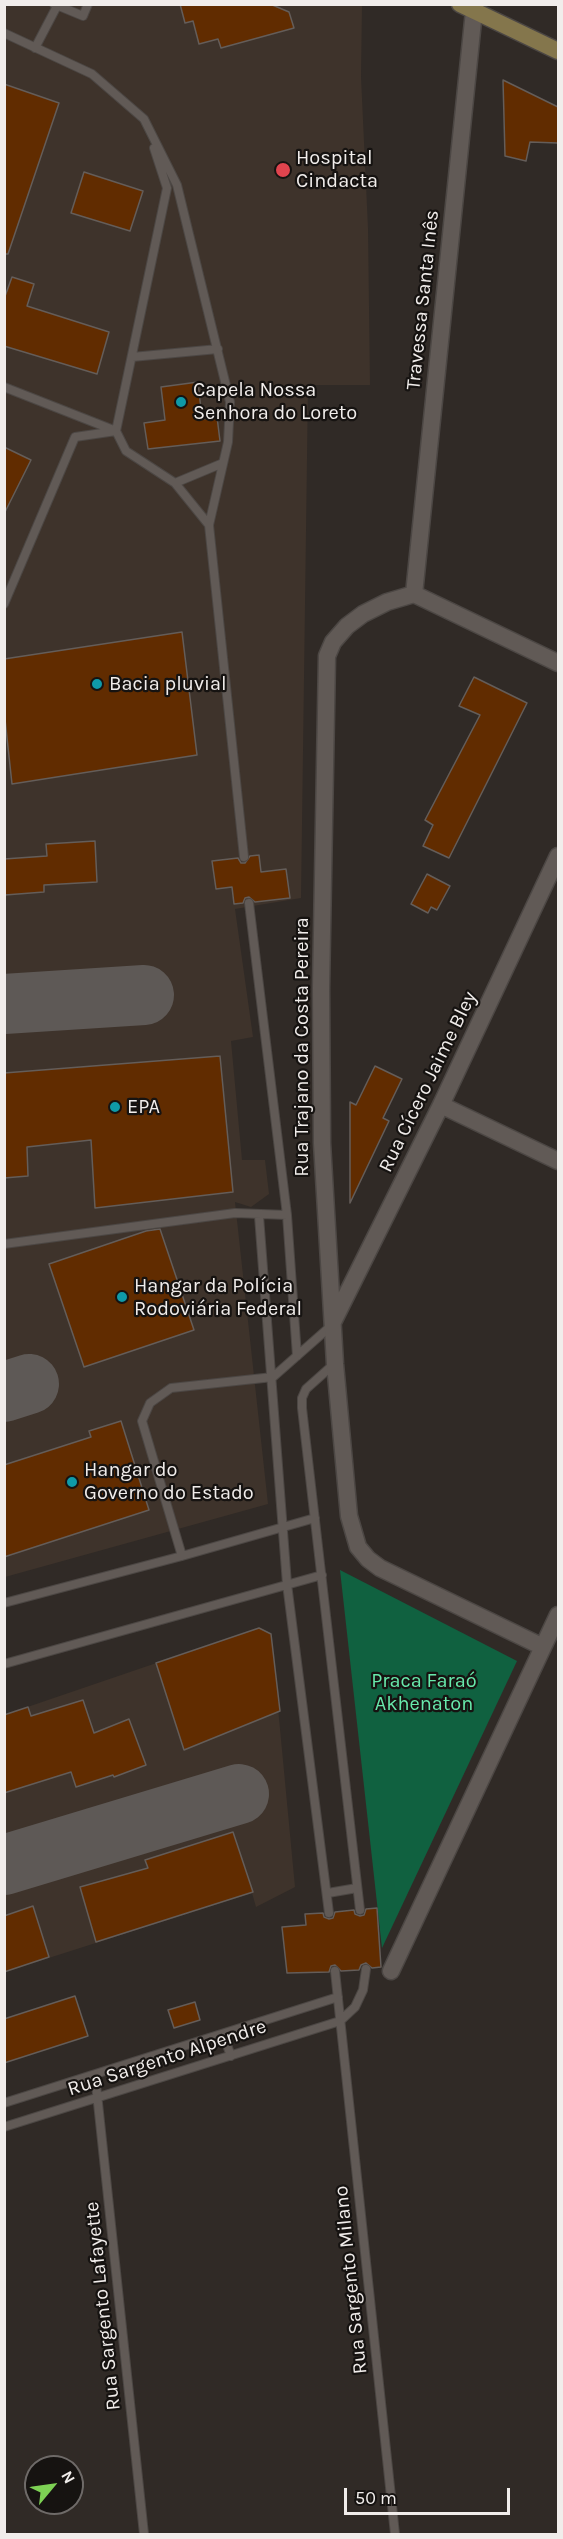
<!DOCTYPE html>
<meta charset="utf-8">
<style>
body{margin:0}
#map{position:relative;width:563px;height:2539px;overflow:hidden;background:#302a26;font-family:Karla,sans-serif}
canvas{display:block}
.frame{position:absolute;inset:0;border:6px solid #f1edeb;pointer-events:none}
.north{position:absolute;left:24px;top:2455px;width:60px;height:60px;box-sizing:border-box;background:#161311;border:2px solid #6e6a68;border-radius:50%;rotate:61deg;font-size:16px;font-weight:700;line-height:24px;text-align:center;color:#f1edeb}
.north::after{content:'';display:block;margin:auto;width:21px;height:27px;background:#7dd154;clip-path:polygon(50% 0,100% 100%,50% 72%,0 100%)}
.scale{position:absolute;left:344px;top:2488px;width:166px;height:27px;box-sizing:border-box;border:3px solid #f1edeb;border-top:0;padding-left:8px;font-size:18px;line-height:21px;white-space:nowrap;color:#f1edeb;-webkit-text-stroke:4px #161311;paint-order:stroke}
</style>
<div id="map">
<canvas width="563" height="2539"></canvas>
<div class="frame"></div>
<div class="north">N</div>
<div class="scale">50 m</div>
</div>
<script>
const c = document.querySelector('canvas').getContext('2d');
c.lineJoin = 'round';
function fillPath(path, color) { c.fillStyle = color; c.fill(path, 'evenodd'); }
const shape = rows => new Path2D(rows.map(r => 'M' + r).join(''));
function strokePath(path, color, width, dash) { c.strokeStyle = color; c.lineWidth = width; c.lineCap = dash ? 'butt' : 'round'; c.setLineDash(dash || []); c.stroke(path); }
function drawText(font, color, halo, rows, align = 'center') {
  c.font = font + ' Karla,sans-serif'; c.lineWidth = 4.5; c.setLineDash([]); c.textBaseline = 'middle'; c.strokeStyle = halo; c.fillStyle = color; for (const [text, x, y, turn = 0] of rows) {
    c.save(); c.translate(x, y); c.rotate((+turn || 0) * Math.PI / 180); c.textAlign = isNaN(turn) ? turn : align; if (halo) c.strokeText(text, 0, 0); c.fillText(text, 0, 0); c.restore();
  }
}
const built = shape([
 [5,5,362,5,361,77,368,228,370,385,308,385,301,898,235,909,253,1037,231,1041,242,1160,265,1160,269,1194,251,1207,235,1202,268,1504,5,1577],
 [259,1628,271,1634,295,1887,256,1907,252,1893,5,1972,4,1715]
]);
const green = shape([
 [340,1570,517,1661,382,1948]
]);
const taxiway = shape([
 [4,1004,144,995],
 [4,1392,29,1384],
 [4,1865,239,1794]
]);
const building = shape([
 [180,4,270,4,289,12,294,28,221,48,218,39,199,44,193,21,185,23,180,4],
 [503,80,558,107,558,143,530,142,526,161,505,156,503,80],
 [4,84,59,103,8,254,4,254,4,84],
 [84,172,143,191,130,231,71,213,84,172],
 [12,277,34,284,27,306,109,332,97,374,4,346,4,299,12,277],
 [198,382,202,419,217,417,220,441,148,449,144,423,165,420,161,387,198,382],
 [4,447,31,460,4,514,4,447],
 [182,632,197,755,12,784,4,710,4,659,182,632],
 [474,677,527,703,449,858,423,846,433,825,425,820,480,715,459,706,474,677],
 [95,841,97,882,44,885,44,892,5,895,4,859,47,856,46,844,95,841],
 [259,855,261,872,286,869,290,898,255,902,249,897,245,898,243,903,234,904,232,887,216,889,212,861,238,858,241,863,245,863,250,856,259,855],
 [427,874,450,886,437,910,431,907,428,913,411,904,427,874],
 [220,1056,233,1192,95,1208,91,1140,27,1147,28,1176,4,1178,4,1073,220,1056],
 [375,1066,402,1079,383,1118,389,1121,350,1203,350,1102,356,1105,375,1066],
 [160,1229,194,1330,84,1367,49,1264,146,1231,160,1229],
 [121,1421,149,1510,4,1557,4,1465,91,1437,89,1431,121,1421],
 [259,1628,271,1634,280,1711,184,1750,156,1663,259,1628],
 [83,1700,94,1733,129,1719,146,1765,114,1777,113,1775,76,1787,71,1772,4,1793,4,1715,28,1707,31,1716,83,1700],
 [233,1832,253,1892,96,1942,80,1887,148,1868,145,1860,233,1832],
 [33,1906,49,1957,4,1972,4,1916,33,1906],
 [377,1908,381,1967,372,1968,366,1963,361,1965,359,1970,341,1971,335,1965,331,1966,329,1972,287,1973,282,1927,306,1925,305,1914,323,1913,324,1917,329,1919,333,1918,335,1912,354,1910,355,1914,360,1916,364,1915,366,1909,377,1908],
 [75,1996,88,2036,4,2063,4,2019,75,1996],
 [195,2002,200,2020,174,2028,168,2010,195,2002]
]);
const service = shape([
 [54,4,83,16,88,4],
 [4,33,92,74,144,119,177,185,230,402,228,442,209,525,244,857],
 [35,48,57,6],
 [154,148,167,188,116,431,126,451,175,483,209,525],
 [132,357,218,349],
 [4,387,116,431],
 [175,483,223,463],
 [4,604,75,437,116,431],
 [249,903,287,1215,297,1356],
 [259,1216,287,1584,329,1913],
 [4,1244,235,1213,287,1215],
 [334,1364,306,1389,302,1398,302,1408,360,1910],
 [182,1556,142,1421,150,1403,171,1388,273,1377,332,1325],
 [4,1603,182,1556,315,1518],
 [4,1664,322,1575],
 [328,1893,357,1888],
 [335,1971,395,2534],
 [223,2034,231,2056],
 [95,2075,144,2534],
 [4,2103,338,1997],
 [4,2127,340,2021,355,2007,363,1990,366,1969]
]);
const minor = shape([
 [414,594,387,602,363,614,347,626,333,642,327,656,321,988,322,1143,335,1364,349,1516,358,1547,368,1559,380,1568,543,1647],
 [414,594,474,11],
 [414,594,558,663],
 [441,1105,558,1161],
 [333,1322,441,1105,558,856],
 [391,1971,558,1615]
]);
const secondary = shape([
 [460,4,558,51]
]);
const markers = [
 [283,170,8,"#e0444e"],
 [181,402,6,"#0f9aa8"],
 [97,684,6,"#0f9aa8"],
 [115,1107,6,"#0f9aa8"],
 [122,1297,6,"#0f9aa8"],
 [72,1482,6,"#0f9aa8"]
];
const poiNames = [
 ["Hospital",296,158],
 ["Cindacta",296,181],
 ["Capela Nossa",193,390],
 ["Senhora do Loreto",193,413],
 ["Bacia pluvial",109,684],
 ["EPA",127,1107],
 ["Hangar da Polícia",134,1286],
 ["Rodoviária Federal",134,1309],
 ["Hangar do",84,1470],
 ["Governo do Estado",84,1493]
];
const streetNames = [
 ["Travessa Santa Inês",423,300,-84],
 ["Rua Trajano da Costa Pereira",302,1047,-90],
 ["Rua Cícero Jaime Bley",428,1082,-64],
 ["Rua Sargento Alpendre",167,2058,-18],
 ["Rua Sargento Milano",351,2280,-96],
 ["Rua Sargento Lafayette",103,2306,-96]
];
const parkNames = [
 ["Praca Faraó",424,1681],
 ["Akhenaton",424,1704]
];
fillPath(built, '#3e332b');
fillPath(green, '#106140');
strokePath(taxiway, '#5e5956', 60);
fillPath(building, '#612c00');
strokePath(building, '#645d59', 1.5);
strokePath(service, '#4c4744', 10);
strokePath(minor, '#4c4744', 19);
strokePath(secondary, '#4c4744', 19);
strokePath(service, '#615a56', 8);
strokePath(minor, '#615a56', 16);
strokePath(secondary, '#84764c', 16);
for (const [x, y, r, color] of markers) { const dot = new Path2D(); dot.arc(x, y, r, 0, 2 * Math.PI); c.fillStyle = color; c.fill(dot); strokePath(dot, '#161311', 2); }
drawText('20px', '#f1edeb', '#161311', poiNames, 'left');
drawText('20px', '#f1edeb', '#161311', streetNames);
drawText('20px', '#68eaac', '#161311', parkNames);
</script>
